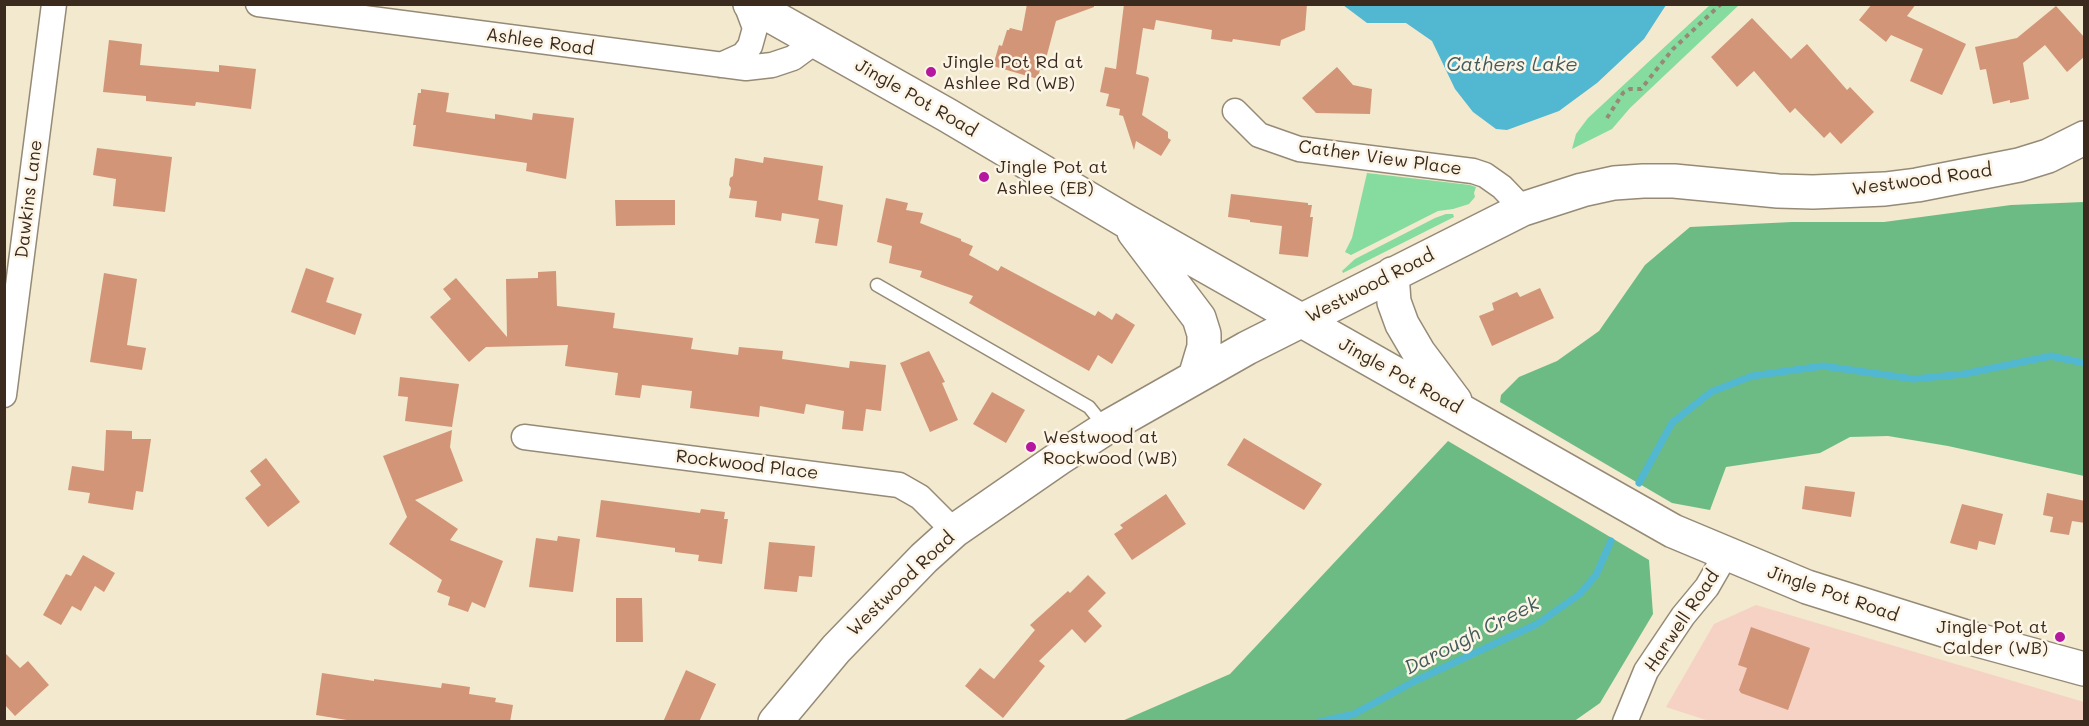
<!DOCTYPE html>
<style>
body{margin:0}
#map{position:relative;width:2089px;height:726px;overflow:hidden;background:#f2e9ce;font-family:Mali,sans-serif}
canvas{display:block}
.frame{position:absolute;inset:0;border:6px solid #3b2a1e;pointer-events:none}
</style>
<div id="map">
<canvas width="2089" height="726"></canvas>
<div class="frame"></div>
</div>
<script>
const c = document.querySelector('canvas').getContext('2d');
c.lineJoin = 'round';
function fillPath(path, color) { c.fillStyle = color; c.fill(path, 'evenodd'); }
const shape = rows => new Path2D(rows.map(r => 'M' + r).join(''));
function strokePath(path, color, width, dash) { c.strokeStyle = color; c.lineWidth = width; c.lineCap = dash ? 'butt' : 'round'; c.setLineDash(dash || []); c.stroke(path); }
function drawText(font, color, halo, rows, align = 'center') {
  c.font = font + ' Mali,sans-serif'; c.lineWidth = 5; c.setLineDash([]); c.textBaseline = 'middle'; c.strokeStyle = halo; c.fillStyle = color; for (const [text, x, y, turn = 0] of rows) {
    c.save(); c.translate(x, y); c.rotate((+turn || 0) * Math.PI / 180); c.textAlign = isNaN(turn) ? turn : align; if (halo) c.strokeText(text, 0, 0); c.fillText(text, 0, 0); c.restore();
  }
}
const built = shape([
 [1756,605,2084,702,2084,721,1712,722,1666,707,1714,624]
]);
const green = shape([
 [1711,4,1739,5,1630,108,1612,129,1572,149,1576,134,1588,118],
 [1367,173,1470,185,1476,187,1474,193,1475,197,1469,204,1453,209,1438,211,1351,255,1345,252,1352,238],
 [1446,214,1453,214,1454,217,1343,273,1342,271,1355,259,1435,218]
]);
const forest = shape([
 [2084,202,2084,476,1948,446,1888,436,1850,437,1820,453,1726,467,1710,510,1672,503,1500,402,1501,395,1519,377,1557,361,1599,331,1645,265,1690,227,1792,222,1884,222,2011,205],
 [1448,441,1649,560,1653,614,1600,703,1573,722,1122,721,1230,674]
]);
const water = shape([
 [1343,5,1666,5,1644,39,1597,83,1559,111,1507,130,1496,129,1473,112,1455,89,1432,41,1406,23,1367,23]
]);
const stream = shape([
 [1639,483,1672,423,1711,392,1752,376,1823,366,1914,379,1964,374,2051,356,2084,363],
 [1319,722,1354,714,1415,681,1537,624,1580,594,1596,575,1611,541]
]);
const building = shape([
 [1027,4,1094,4,1094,7,1056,21,1043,70,1040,69,1038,79,993,66,999,45,1002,46,1007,30,1009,30,1010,28,1022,31],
 [1124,4,1307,4,1305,30,1281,40,1280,46,1233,39,1232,42,1211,39,1212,30,1156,20,1154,30,1143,28,1136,74,1148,77,1149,79,1142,115,1168,132,1168,138,1171,140,1161,156,1136,141,1134,150,1123,116,1119,115,1120,109,1106,106,1109,94,1100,92,1105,67,1116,69],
 [1872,4,1916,4,1907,16,1966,44,1942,95,1910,81,1923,49,1891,35,1886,42,1859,20],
 [2056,6,2085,38,2085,56,2067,72,2045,45,2023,63,2029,99,2010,103,2010,100,1993,104,1986,69,1980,70,1975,47,2017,38],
 [1752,18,1791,59,1807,44,1847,90,1850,87,1874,112,1841,144,1830,132,1824,138,1795,108,1790,113,1754,71,1737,87,1711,57],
 [109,40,142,44,140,65,219,72,219,65,256,69,251,109,196,102,195,106,146,101,146,96,103,92],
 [1337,67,1353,85,1372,89,1370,114,1316,113,1302,98],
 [421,89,449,93,446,112,495,119,495,114,532,120,533,113,574,118,566,179,526,171,527,163,413,146,416,125,413,125,418,93,421,93],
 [97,148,172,157,165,212,113,206,116,179,93,175],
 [764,157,823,166,818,200,843,205,837,246,815,243,819,219,782,213,781,221,755,217,757,201,729,198,731,188,729,185,730,178,733,176,735,158,763,163],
 [1231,194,1308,203,1308,205,1312,205,1310,217,1313,217,1308,257,1279,254,1282,226,1250,222,1250,220,1228,217],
 [886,198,908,203,906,210,923,213,920,223,961,239,961,241,973,246,969,255,998,271,1001,266,1095,316,1098,311,1112,320,1116,313,1135,325,1112,364,1098,355,1089,371,969,303,973,296,920,277,922,271,889,263,892,246,877,242],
 [615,200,675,200,675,225,616,226],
 [306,268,334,278,326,302,362,314,355,335,291,312],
 [556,271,557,306,615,313,613,328,693,338,691,349,738,355,739,347,783,351,782,359,849,368,850,361,886,365,881,411,866,409,863,431,842,429,844,411,806,404,804,414,760,406,759,417,690,408,692,391,642,385,640,398,615,395,618,373,565,366,568,345,486,347,469,362,430,317,451,299,443,289,456,278,507,337,506,279,538,278,538,272],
 [104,273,137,279,127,345,146,348,142,370,90,362],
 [1540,288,1554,318,1492,346,1479,316,1494,310,1492,303,1517,292,1520,297],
 [929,351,945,382,942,383,958,420,930,432,900,363],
 [400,377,459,384,452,427,405,421,408,397,398,396],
 [992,392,1025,410,1006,443,973,424],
 [106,430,132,431,132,439,151,439,143,492,136,491,133,510,88,503,90,493,68,490,72,466,104,471],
 [452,430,450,447,463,481,415,500,458,529,450,540,503,561,485,608,472,602,468,612,448,605,450,597,437,592,442,580,389,544,407,517,383,456],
 [1244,438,1322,484,1304,510,1227,465],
 [266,458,300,502,268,527,245,498,261,485,250,471],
 [1805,486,1855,492,1851,517,1802,509],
 [2047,493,2085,501,2085,523,2072,521,2069,535,2050,532,2053,517,2043,515],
 [1166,494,1186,524,1132,560,1114,534,1123,528,1120,525],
 [601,500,700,513,701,509,725,512,724,519,728,519,722,564,698,561,699,555,675,552,675,548,596,537],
 [1962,504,2003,514,1995,545,1979,541,1977,550,1950,543],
 [558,536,580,539,573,592,529,587,536,538,557,541],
 [769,542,815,546,812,577,799,576,797,592,764,589],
 [83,555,115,573,104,592,95,586,81,611,72,606,61,625,43,615,66,574,71,576],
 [1088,575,1106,593,1088,611,1102,626,1085,643,1072,629,1039,661,1045,666,1003,718,965,686,980,668,994,679,1035,630,1030,625,1068,591,1070,593],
 [616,598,642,598,643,642,616,642],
 [1751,627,1810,648,1788,710,1741,693,1739,690,1747,668,1738,665],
 [4,652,20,668,28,661,49,685,15,716,4,704],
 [686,670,716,684,699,722,663,722],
 [322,673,374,681,374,679,441,688,442,683,470,687,469,694,496,698,495,702,513,705,510,722,359,722,316,715]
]);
const path = shape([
 [1607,118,1623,93,1630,89,1641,89,1673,49,1721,4]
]);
const lane = shape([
 [877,285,1089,407,1106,428]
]);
const street = shape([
 [258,4,746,68,772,65,793,58,816,41],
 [721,65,743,55,750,46,755,28,746,4],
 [1235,111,1259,135,1299,149,1473,171,1485,175,1502,187,1523,209],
 [4,395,54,4],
 [524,437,899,485,920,497,954,531],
 [1625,722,1646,671,1683,616,1707,587,1726,554]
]);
const secondary = shape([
 [750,4,947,115,1126,221,1673,531,1807,587,1963,636,2084,669],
 [1134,232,1199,318,1204,334,1204,347,1195,377],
 [1392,274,1394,302,1402,324,1419,353,1455,401],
 [775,722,836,649,924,558,954,531,1058,459,1106,428,1247,348,1523,209,1582,190,1614,183,1643,181,1674,181,1778,191,1813,192,1885,189,1917,185,2019,165,2048,156,2084,138]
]);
const markers = [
 [931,72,6,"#b5179e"],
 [984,177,6,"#b5179e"],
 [1031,447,6,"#b5179e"],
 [2060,637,6,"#b5179e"]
];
const streetNames = [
 ["Ashlee Road",540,42,8],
 ["Jingle Pot Road",916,98,30],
 ["Cather View Place",1380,158,8],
 ["Westwood Road",1922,180,-8],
 ["Dawkins Lane",29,199,-83],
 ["Westwood Road",1370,286,-27],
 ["Jingle Pot Road",1400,376,29],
 ["Rockwood Place",747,465,7],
 ["Westwood Road",901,584,-44],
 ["Jingle Pot Road",1833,594,19],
 ["Harwell Road",1682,621,-56]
];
const poiNames = [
 ["Jingle Pot Rd at",943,62],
 ["Ashlee Rd (WB)",943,83],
 ["Jingle Pot at",996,167],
 ["Ashlee (EB)",996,188],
 ["Westwood at",1043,437],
 ["Rockwood (WB)",1043,458],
 ["Jingle Pot at",2048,627,"right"],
 ["Calder (WB)",2048,648,"right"]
];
const waterNames = [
 ["Cathers Lake",1512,65],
 ["Darough Creek",1472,636,-27]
];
fillPath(built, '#f6d2c4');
fillPath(green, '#86db9e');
fillPath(forest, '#6cbb85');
fillPath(water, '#52b7d1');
strokePath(stream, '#52b7d1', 7);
fillPath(building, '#d39577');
strokePath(lane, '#968a76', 15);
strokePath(street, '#968a76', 27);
strokePath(secondary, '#968a76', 36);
strokePath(path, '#968a76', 4, [4.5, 4.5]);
strokePath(lane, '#fff', 12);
strokePath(street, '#fff', 24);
strokePath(secondary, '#fff', 33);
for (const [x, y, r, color] of markers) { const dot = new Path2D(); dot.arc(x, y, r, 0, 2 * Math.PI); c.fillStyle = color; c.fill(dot); strokePath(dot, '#fcf5e5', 2); }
drawText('18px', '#3b2a1e', '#fcf5e5', streetNames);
drawText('18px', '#3b2a1e', '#fcf5e5', poiNames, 'left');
drawText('italic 20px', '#435b5d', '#fcf5e5', waterNames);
</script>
